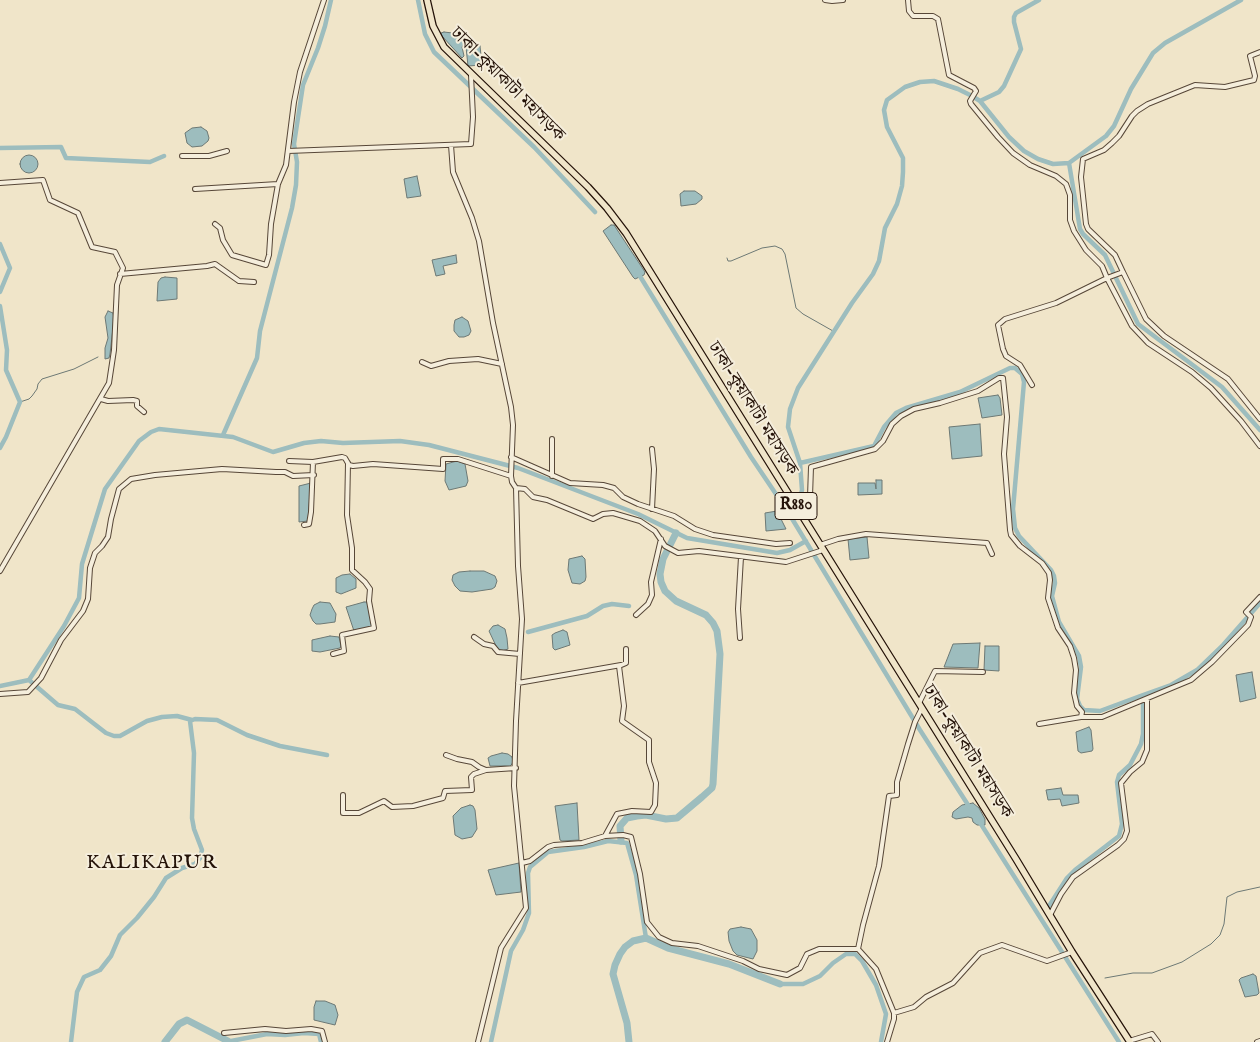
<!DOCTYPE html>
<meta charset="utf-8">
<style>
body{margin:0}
canvas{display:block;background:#f0e5c9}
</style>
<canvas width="1260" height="1042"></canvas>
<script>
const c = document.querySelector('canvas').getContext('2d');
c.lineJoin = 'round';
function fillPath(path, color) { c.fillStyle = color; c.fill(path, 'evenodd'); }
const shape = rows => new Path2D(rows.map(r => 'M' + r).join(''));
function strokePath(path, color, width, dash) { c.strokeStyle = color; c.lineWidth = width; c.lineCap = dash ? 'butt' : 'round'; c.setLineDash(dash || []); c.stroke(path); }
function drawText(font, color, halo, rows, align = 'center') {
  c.font = font + ' "IM FELL English","Noto Serif Bengali",serif'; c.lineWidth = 4; c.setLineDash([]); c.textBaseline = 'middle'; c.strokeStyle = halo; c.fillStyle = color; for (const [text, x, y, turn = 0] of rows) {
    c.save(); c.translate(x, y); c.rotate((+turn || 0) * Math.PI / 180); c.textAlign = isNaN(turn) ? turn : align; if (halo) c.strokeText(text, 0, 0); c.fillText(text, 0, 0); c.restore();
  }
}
const water = shape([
 [444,32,461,34,464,36,465,43,462,47,464,56,462,58,442,36,441,33,444,32],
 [480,46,482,65,468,66,466,47,480,46],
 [201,127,207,131,209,138,208,141,202,146,192,147,187,143,185,133,192,128,201,127],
 '20 164a9 9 0 1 1 18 0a9 9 0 1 1-18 0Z',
 [417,176,421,196,407,198,404,179,417,176],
 [684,191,695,191,702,196,702,199,696,204,681,206,680,194,684,191],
 [611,225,614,225,645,272,644,275,635,279,633,277,603,231,611,225],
 [456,255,457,263,443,266,445,274,436,276,432,260,456,255],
 [165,277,177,278,177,299,157,301,158,282,161,278,165,277],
 [108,311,113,313,114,319,110,354,109,358,105,359,105,348,108,338,105,317,108,311],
 [462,317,468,321,471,331,469,335,464,337,459,337,454,331,454,325,455,320,462,317],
 [998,395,1000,398,1002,415,982,418,978,398,998,395],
 [980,424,982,456,952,459,949,427,980,424],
 [457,461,465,464,468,481,466,486,449,490,445,481,446,464,457,461],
 [876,480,882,480,882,494,858,495,858,483,875,483,876,489,876,480],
 [311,483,308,521,299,522,299,486,311,483],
 [777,511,786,529,766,531,765,513,777,511],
 [867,537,869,558,850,560,848,539,867,537],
 [582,556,585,559,586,577,585,581,580,584,572,583,568,570,569,559,582,556],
 [470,571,484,571,495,576,497,581,495,587,492,589,472,592,460,591,455,586,452,580,453,575,459,572,470,571],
 [350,574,356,579,356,588,341,594,336,592,336,578,342,575,350,574],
 [320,602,330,603,336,614,335,622,320,624,316,624,313,621,310,615,312,609,314,605,320,602],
 [364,602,367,602,368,606,372,627,354,631,346,607,364,602],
 [498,625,505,629,507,638,508,649,502,651,497,648,489,631,493,626,498,625],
 [563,630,567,632,570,645,555,650,553,648,552,635,555,633,563,630],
 [330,636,339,637,341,646,340,648,320,652,312,651,312,640,330,636],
 [980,643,978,668,944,667,953,644,980,643],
 [985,646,999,646,999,671,984,670,985,646],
 [1252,672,1256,698,1240,702,1236,675,1252,672],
 [1089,727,1091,730,1093,749,1092,751,1081,753,1078,751,1076,732,1089,727],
 [502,753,508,754,512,757,513,761,512,764,510,766,490,766,488,758,491,756,502,753],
 [1061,788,1063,795,1078,795,1079,803,1062,806,1060,799,1048,800,1046,790,1061,788],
 [577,803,579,840,562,841,560,840,555,806,577,803],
 [973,803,979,808,985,819,985,825,977,825,973,822,972,818,968,817,956,819,952,817,953,812,962,805,973,803],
 [470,805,473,806,475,810,477,829,472,837,462,839,455,835,453,816,461,808,470,805],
 [519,863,521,892,496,895,488,870,519,863],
 [741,927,751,929,757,940,757,951,753,959,737,955,733,951,729,941,728,932,730,929,741,927],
 [1253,974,1256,976,1259,993,1257,995,1245,997,1239,980,1241,978,1253,974],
 [316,1001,325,1001,335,1005,338,1015,335,1025,314,1020,314,1007,316,1001]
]);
const stream = shape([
 [727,258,728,261,731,261,762,248,775,246,782,249,785,254,796,308,803,314,833,331],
 [20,402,29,399,32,396,37,389,38,384,42,379,74,369,98,357],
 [1105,978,1133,973,1152,973,1182,962,1211,944,1220,935,1224,924,1227,897,1237,892,1260,887]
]);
const canal = shape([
 [418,0,425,34,434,52,534,147,595,212],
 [980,101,999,92,1004,86,1021,49,1014,22,1014,17,1016,13,1039,0],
 [0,148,61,147,66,158,150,162,164,156],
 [1069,163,1106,136,1114,126,1131,89,1153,53,1165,43,1241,0],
 [0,244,10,268,0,292],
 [638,273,751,457,788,512,920,730,970,808],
 [0,306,7,350,6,370,20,402,6,437,0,448],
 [223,435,257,358,260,331,292,208,296,185,297,162,294,144,303,85,318,48,325,26,331,0],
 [800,463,874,446,884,427,896,413,906,408,960,392,1010,368,1015,368,1022,374,1024,382,1013,509,1015,528,1019,536,1051,570,1054,576,1055,583,1052,596,1059,622,1079,656,1081,667,1077,699,1080,706,1084,710,1100,711,1143,695],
 [799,501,802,490,800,463,788,427,790,409,798,388,852,303,873,274,879,261,885,228,897,204,902,186,903,172,903,158,887,127,884,110,887,100,905,87,920,82,934,81,958,89,972,96,980,101,1009,137,1024,151,1038,159,1053,164,1069,163,1080,229,1083,234,1105,255,1138,324,1222,387,1260,430],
 [528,632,587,616,603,606,612,604,629,606],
 [29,680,58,705,75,709,106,733,114,736,120,736,147,721,162,717,177,716,192,720],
 [0,686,29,680,64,626,79,598,82,564,105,489,139,441,151,432,159,429,233,437,273,452,304,443,321,441,343,443,400,441,429,445,518,468,638,514,687,538,777,553,790,550,806,541],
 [979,821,1119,1042],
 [1049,906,1067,878,1075,870,1119,836,1122,824,1117,782,1119,775,1130,765,1141,744,1143,734,1143,695,1171,685,1197,670,1223,645,1260,603],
 [780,984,803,984,820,976,833,963,846,954,855,954,862,961,876,985,886,1014,881,1042],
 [71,1042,77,992,84,977,100,970,111,956,120,935,137,918,154,897,166,878,182,868,195,864,200,858,202,850,194,829,192,818,194,753,190,721,195,719,217,720,247,735,280,746,327,755],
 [226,1042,267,1034,285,1035,304,1033,319,1034,321,1042],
 [491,1042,511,951,523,930,529,913,528,873,530,867,548,852,584,847,608,841,627,843,636,875,646,938]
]);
const river = shape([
 [621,841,620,826,627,818,637,816,646,815,666,819,677,818,702,797,712,788,713,784,720,654,717,631,713,623,706,615,676,601,665,591,661,582,660,574,663,559,676,533],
 [165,1042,179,1024,187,1020,228,1041],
 [629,1042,627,1023,613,974,615,965,620,954,625,947,633,941,646,938,668,948,729,964,780,984]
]);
const minor = shape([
 [825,0,832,1,843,0],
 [908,0,909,11,913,16,933,16,938,19,949,75,974,88,976,91,970,101,971,104,998,137,1013,153,1030,165,1056,176,1066,184,1070,195,1070,220,1074,231,1086,250,1102,266,1107,278,1123,272,1146,319,1164,336,1228,379,1260,419],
 [451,145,453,172,472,218,479,241,493,323,511,407,513,425,511,476,512,482,516,488,525,489,533,497,547,500,593,519,603,514,613,513,640,521,655,531,665,546,678,553,699,551,786,562,823,550],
 [288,151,471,144,473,117,471,75],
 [182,156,209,156,227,151],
 [0,183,43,180,50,200,78,213,92,247,115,252,123,268,117,285,114,350,109,383,0,571],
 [195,189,278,184],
 [215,224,220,228,223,240,232,255,266,265,269,255,271,224,278,184,286,165,294,102,300,72,324,0],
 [1123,272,1115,255,1088,229,1086,224,1081,177,1083,159,1104,150,1112,143,1119,136,1132,116,1137,111,1148,104,1195,85,1225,87,1254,80,1255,76,1250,56,1260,52],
 [120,274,207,266,215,264,239,281,254,282],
 [422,362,431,366,449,361,478,359,502,364],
 [1032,385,1020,365,1006,356,1003,349,998,325,1005,319,1056,303,1107,278,1132,326,1148,343,1192,372,1211,388,1241,421,1260,446],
 [101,399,108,401,133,400,137,401,137,406,144,412],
 [552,439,552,476],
 [511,457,570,483,603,485,614,488,623,497,638,504,674,516,695,529,713,535,776,544,790,543],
 [289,461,313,462,342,457,345,458,349,465,353,466,373,464,443,469,443,459,458,459,511,476],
 [652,509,654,469,652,449],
 [805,520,810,497,811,467,875,449,883,441,892,424,901,416,914,409,940,403,978,391,999,378,1003,378,1007,417,1004,454,1010,530,1011,535,1020,546,1042,563,1049,573,1050,580,1048,598,1058,628,1070,646,1074,658,1076,670,1074,693,1077,706,1082,712,1081,717],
 [304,525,309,524,311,512,313,462],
 [820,545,838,539,866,534,987,543,992,554],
 [636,615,648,604,652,595,651,582,661,539],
 [474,637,484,644,493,646,498,652,520,654],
 [740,638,738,609,741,557],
 [333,654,344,651,342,635,374,628,369,601,370,589,365,582,352,570,352,548,347,515,348,463],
 [518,683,621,665],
 [0,694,28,692,41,678,61,640,83,611,88,599,90,568,95,553,102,546,108,537,111,519,119,489,131,479,155,475,222,469,276,472,285,472,293,476,314,475],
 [919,703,935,671,983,672],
 [1039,724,1081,717,1102,717,1191,680,1212,662,1248,625,1251,617,1246,612,1260,597],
 [446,755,457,759,472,762,479,767,486,770],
 [343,795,343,813,359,813,384,801,392,807,413,806,443,798,445,791,472,790,471,777,474,774,486,770,516,768],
 [605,836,617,814,632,811,651,812,655,805,656,783,649,762,649,740,622,721,624,706,619,666,626,663,626,649],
 [522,863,530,861,548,847,554,845,582,843,605,836,623,835,631,837,640,874,647,922,659,937,672,943,698,946,743,961,759,969,787,975,800,968,807,954,819,949,858,949,876,969,894,1013,894,1019,887,1042],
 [1050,915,1061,894,1073,877,1118,845,1124,839,1127,831,1121,783,1130,772,1142,762,1147,750,1147,699],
 [858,949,863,925,879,866,889,796,897,795,897,782,908,744,915,722,922,708],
 [894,1013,914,1007,926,997,953,983,980,953,1002,945,1047,961,1072,952],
 [224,1033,265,1029,286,1031,311,1029,322,1031,325,1042],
 [1129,1041,1152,1034,1158,1042],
 [478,1042,501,948,526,908,514,786,516,721,522,619,518,566,516,488],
 [1257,1042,1260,1041]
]);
const primary = shape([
 [427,0,433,26,444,47,588,187,607,208,626,233,1016,859,1072,952,1130,1042]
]);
const shields = [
 [796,506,42]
];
const shieldNames = [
 ["R880",796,506]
];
const streetNames = [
 ["ঢাকা-কুয়াকাটা মহাসড়ক",507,85,45],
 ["ঢাকা-কুয়াকাটা মহাসড়ক",752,409,58],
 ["ঢাকা-কুয়াকাটা মহাসড়ক",967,752,58]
];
const quarterNames = [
 ["KALIKAPUR",152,864]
];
fillPath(water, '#9dbdbe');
strokePath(water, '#6d7975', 1);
strokePath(stream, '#6d7975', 1);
strokePath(canal, '#9dbdbe', 4.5);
strokePath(river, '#9dbdbe', 7);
strokePath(minor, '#574738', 6);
strokePath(primary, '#241208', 8);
strokePath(minor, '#f5eedc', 4);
strokePath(primary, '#f0e5c9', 5.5);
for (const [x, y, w] of shields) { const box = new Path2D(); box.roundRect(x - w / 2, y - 13.5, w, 27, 4); c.fillStyle = '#f5eedc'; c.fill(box); strokePath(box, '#241208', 1); }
drawText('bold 16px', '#241208', null, shieldNames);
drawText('18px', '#241208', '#f5eedc', streetNames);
c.letterSpacing = '1px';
drawText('20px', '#241208', '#f5eedc', quarterNames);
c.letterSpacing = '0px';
</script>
